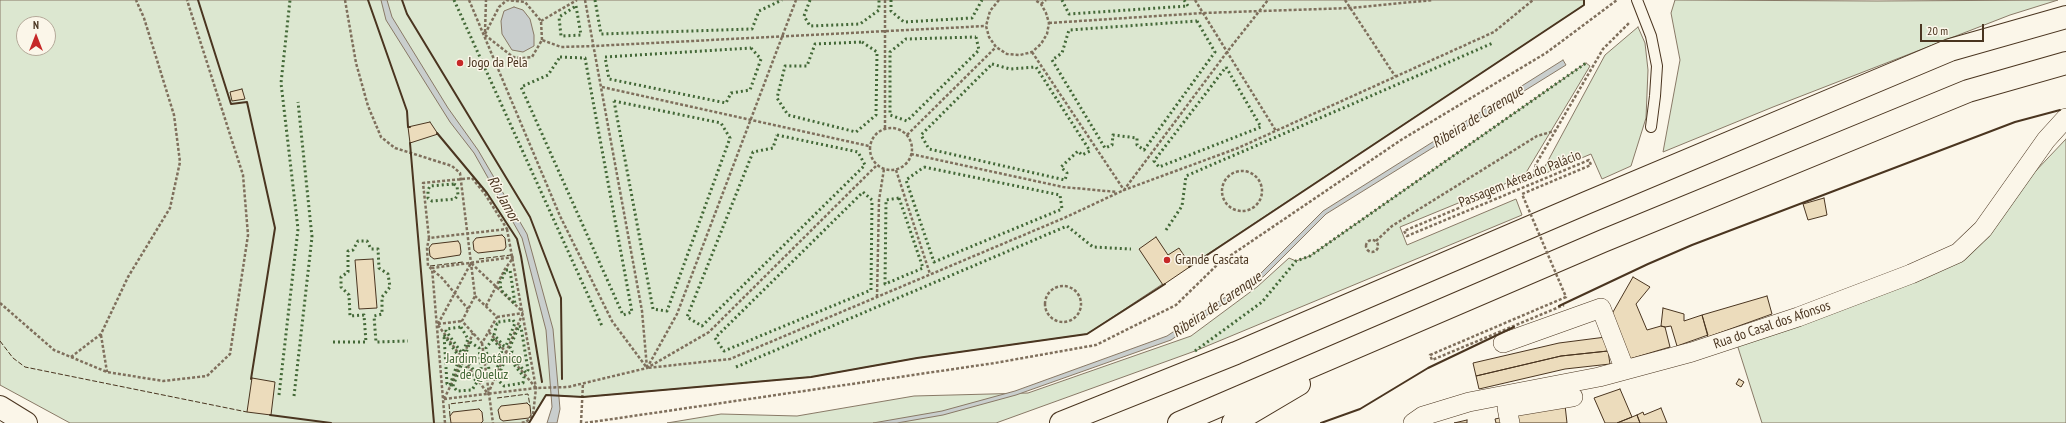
<!DOCTYPE html>
<meta charset="utf-8">
<style>
body{margin:0}
#map{position:relative;width:2066px;height:423px;overflow:hidden;background:#fbf6e9;font-family:"PT Sans Narrow",sans-serif}
canvas{display:block}
.north{position:absolute;left:16px;top:16px;width:40px;height:40px;box-sizing:border-box;background:#fbf6e9;border:1px solid #b4a999;border-radius:50%;rotate:0deg;font-size:11px;font-weight:700;line-height:16px;text-align:center;color:#4a3520}
.north::after{content:'';display:block;margin:auto;width:14px;height:18px;background:#c62828;clip-path:polygon(50% 0,100% 100%,50% 72%,0 100%)}
.scale{position:absolute;left:1920px;top:24px;width:64px;height:18px;box-sizing:border-box;border:2px solid #4a3520;border-top:0;padding-left:5px;font-size:12px;line-height:14px;white-space:nowrap;color:#4a3520;-webkit-text-stroke:3px #fbf6e9;paint-order:stroke}
</style>
<div id="map">
<canvas width="2066" height="423"></canvas>
<div class="north">N</div>
<div class="scale">20 m</div>
</div>
<script>
const c = document.querySelector('canvas').getContext('2d');
c.lineJoin = 'round';
function fillPath(path, color) { c.fillStyle = color; c.fill(path, 'evenodd'); }
const shape = rows => new Path2D(rows.map(r => 'M' + r).join(''));
function strokePath(path, color, width, dash) { c.strokeStyle = color; c.lineWidth = width; c.lineCap = dash ? 'butt' : 'round'; c.setLineDash(dash || []); c.stroke(path); }
function drawText(font, color, halo, rows, align = 'center') {
  c.font = font + ' "PT Sans Narrow",sans-serif'; c.lineWidth = 3; c.setLineDash([]); c.textBaseline = 'middle'; c.strokeStyle = halo; c.fillStyle = color; for (const [text, x, y, turn = 0] of rows) {
    c.save(); c.translate(x, y); c.rotate((+turn || 0) * Math.PI / 180); c.textAlign = isNaN(turn) ? turn : align; if (halo) c.strokeText(text, 0, 0); c.fillText(text, 0, 0); c.restore();
  }
}
const green = shape([
 [0,0,1584,0,1584,5,1087,334,917,358,811,377,583,397,546,395,529,423,70,423,0,385,0,0],
 [24,24,48,24,48,48,24,48,24,24],
 [1675,0,1877,1,2058,0,2010,15,1773,107,1663,152,1680,60,1671,13,1675,0],
 [1638,27,1645,43,1648,70,1646,118,1631,166,1602,179,1591,154,1546,173,1543,170,1605,55,1638,27],
 [1586,63,1590,66,1524,176,1400,227,1407,245,1516,199,1522,215,1195,351,996,423,667,423,721,414,797,416,914,396,1028,393,1191,336,1257,287,1289,258,1296,261,1310,256,1586,63],
 [2066,139,2066,423,1762,423,1735,338,1958,253,2066,139]
]);
const water = shape([
 [381,0,387,0,392,17,448,108,478,150,527,234,553,329,560,409,557,423,547,423,552,407,546,330,522,238,474,153,450,122,386,20,381,0],
 [514,7,523,10,530,19,534,35,534,46,523,52,512,50,502,34,501,21,504,11,514,7],
 [1563,60,1566,65,1326,214,1264,276,1171,340,1016,395,943,415,897,423,873,423,942,411,1015,391,1167,336,1260,274,1323,211,1563,60]
]);
const building = shape([
 [242,89,245,99,232,101,230,92,242,89],
 [430,122,438,134,410,143,408,127,430,122],
 [1824,198,1827,215,1808,220,1803,204,1824,198],
 [502,235,505,238,506,247,504,250,478,253,474,250,473,242,476,238,502,235],
 [1156,237,1168,255,1179,248,1191,266,1163,285,1139,249,1156,237],
 [458,241,460,244,461,252,460,255,434,259,430,256,429,248,432,244,458,241],
 [373,259,377,308,359,309,355,260,373,259],
 [1633,277,1650,287,1636,304,1647,330,1661,326,1665,327,1670,347,1626,360,1609,319,1633,277],
 [1767,296,1772,314,1708,337,1702,315,1767,296],
 [1663,308,1684,314,1684,321,1702,315,1708,335,1677,346,1671,326,1665,327,1661,326,1663,308],
 [1606,337,1608,351,1561,356,1476,376,1473,363,1559,343,1606,337],
 [1608,351,1610,364,1565,369,1479,389,1476,376,1561,356,1608,351],
 [252,378,275,382,271,415,247,412,252,378],
 [1739,379,1744,382,1741,387,1736,384,1739,379],
 [1620,389,1632,417,1617,423,1605,423,1594,398,1620,389],
 [527,403,530,406,531,415,529,418,503,421,500,419,498,410,501,406,527,403],
 [1565,405,1567,423,1512,423,1510,414,1565,405],
 [1661,408,1667,423,1640,423,1637,415,1643,412,1644,415,1661,408],
 [479,409,482,412,483,421,481,423,451,423,450,416,453,412,479,409],
 [1637,415,1640,423,1617,423,1637,415],
 [1504,417,1505,423,1496,423,1495,419,1504,417],
 [1467,420,1467,423,1454,423,1467,420]
]);
const path = shape([
 [345,0,356,63,368,106,381,137,395,148,452,166,460,173,475,296,462,321,482,343,497,317,475,296],
 [469,0,560,216,612,321,647,368,677,314,796,0],
 [585,0,642,311,647,368,730,359,1064,218,1124,190,1227,52,1268,0],
 [999,0,990,11,986,26,989,37,996,47,1007,54,1020,55,1032,52,1041,44,1047,34,1049,23,1046,13,1041,4,1035,0],
 [1195,0,1276,131],
 [1345,0,1395,76],
 [1041,4,1046,0],
 [541,21,577,0],
 [1049,23,1203,13,1350,8,1433,0],
 [485,32,486,0],
 [485,34,499,7,507,0,525,2,541,21,542,40],
 [485,35,513,57,523,58,532,57,542,40,561,47,594,46,986,26],
 [1032,52,1124,190,1238,148,1494,32,1533,0],
 [602,87,869,146],
 [885,128,885,0],
 '870 149a21 21 0 1 1 42 0a21 21 0 1 1-42 0Z',
 [907,135,996,47],
 [911,154,1063,187,1117,192],
 [896,170,930,274],
 '1222 191a20 20 0 1 1 40 0a20 20 0 1 1-40 0Z',
 [1533,177,1536,164,1603,49,1630,22],
 [472,178,485,194,507,229,429,238,423,183,472,178],
 [507,229,536,388,533,415,526,422,520,423],
 [429,238,427,248,428,266,442,278,468,309],
 '1366 246a6 6 0 1 1 12 0a6 6 0 1 1-12 0Z',
 [1376,241,1392,226,1537,136,1558,130],
 '1045 304a18 18 0 1 1 36 0a18 18 0 1 1-36 0Z',
 [877,297,879,200,884,169],
 [0,303,54,350,107,372,163,381,207,376,230,354,248,235,243,175,187,0],
 [486,306,505,269,513,258],
 [497,317,523,313],
 [438,324,471,263,523,312],
 [438,324,462,321],
 [438,325,488,394,523,313],
 [489,332,536,388],
 [101,335,107,372],
 [482,343,493,423],
 [71,357,101,334,128,277,170,208,180,162,174,115,144,18,136,0],
 [444,399,536,388,568,387,647,368,709,332,877,165],
 [444,399,451,385,473,333],
 [445,423,432,268,514,257],
 [581,423,583,383],
 [585,423,995,363,1096,345,1176,305,1218,264,1401,140,1546,53,1617,0]
]);
const lane = shape([
 [1637,0,1651,36,1657,66,1655,96,1651,127]
]);
const street = shape([
 [1503,343,1601,308,1625,370],
 [1413,423,1423,416,1469,402,1599,377,1692,352,1798,317,1911,274,1958,253,1983,229,2046,140,2066,118],
 [1510,423,1507,408,1573,397]
]);
const highway = shape([
 [0,407,26,423],
 [1061,423,1236,353,1586,203,1950,50,2066,17],
 [1179,423,1603,241,1968,91,2066,63],
 [1233,423,1299,384]
]);
const pathBridge = shape([
 [1533,177,1404,231,1407,236,1589,160,1591,165,1522,194,1566,297,1430,355,1432,360,1564,305]
]);
const hedge = shape([
 [454,0,602,326],
 [595,0,601,34,752,29,759,11,782,0],
 [810,0,804,16,810,26,860,24,879,10,879,0],
 [891,0,891,11,904,22,972,18,982,0],
 [1062,0,1069,14,1188,6,1184,0],
 [576,6,581,35,561,36,559,17,576,6],
 [1197,21,1215,52,1144,150,1137,145,1137,138,1113,135,1112,145,1105,148,1052,60,1062,53,1069,30,1197,21],
 [976,37,979,50,907,121,890,115,890,52,906,39,976,37],
 [862,42,877,52,876,115,856,132,788,115,777,98,785,66,807,66,815,44,862,42],
 [751,48,761,59,750,90,731,93,726,103,609,79,605,57,751,48],
 [560,57,585,58,632,312,623,315,521,87,548,75,560,57],
 [992,64,1010,69,1036,67,1090,151,1082,155,1078,151,1061,167,1067,173,1065,180,929,149,921,135,992,64],
 [1226,67,1261,127,1159,167,1154,161,1226,67],
 [614,101,721,123,730,138,667,311,653,309,614,101],
 [777,135,858,152,865,165,702,326,687,317,753,152,773,148,777,135],
 [924,167,1060,195,1062,209,934,262,906,180,924,167],
 [454,184,457,186,458,195,455,199,432,201,428,198,428,190,430,186,454,184],
 [863,192,872,200,871,290,724,351,715,338,863,192],
 [899,198,923,268,885,284,886,200,899,198],
 [1166,230,1182,206,1186,176,1493,43],
 [506,270,510,270,515,304,501,290,500,283,506,270],
 [513,320,515,323,506,346,504,346,494,335,497,324,498,324,498,322,513,320],
 [519,326,521,327,528,370,526,373,511,355,512,351,510,347,519,326],
 [461,327,468,339,463,352,461,352,446,331,446,329,461,327],
 [444,335,458,355,456,358,458,362,450,385,447,384,444,335],
 [493,339,501,349,502,356,493,378,490,377,486,348,493,339],
 [333,342,366,342,364,315,350,316,349,295,341,287,341,277,348,272,348,251,353,250,358,241,367,241,371,249,378,249,379,268,388,274,390,287,382,297,382,314,374,316,376,342,408,341],
 [470,342,479,348,482,378,480,379,467,361,466,353,470,342],
 [1195,351,1262,302,1296,261,1310,256,1586,63],
 [508,357,524,377,523,383,504,386,497,379,506,358,508,357],
 [462,363,477,382,472,390,457,391,453,386,462,363],
 [736,367,1067,226,1093,247,1131,249],
 [279,395,298,229,281,83,290,0],
 [294,396,312,237,298,102]
]);
const fence = shape([
 [479,259,511,255],
 [430,266,463,262],
 [0,341,13,358,25,367,247,412],
 [497,398,528,394,530,406],
 [450,416,449,404,482,400]
]);
const wall = shape([
 [198,0,231,104,247,102,275,228,251,379],
 [368,0,407,111,408,127,410,127],
 [402,0,407,14,530,217,561,298,562,379],
 [437,133,487,193,517,239,521,256,542,382],
 [410,143,434,423],
 [1189,267,1584,5,1584,0],
 [1559,306,1648,264,1692,245,2015,122,2060,110],
 [270,415,331,423],
 [529,423,546,395,583,397,811,377,917,358,1087,334,1165,284],
 [1321,423,1360,409,1428,368,1514,327]
]);
const markers = [
 [460,63,4,"#c62828"],
 [1167,260,4,"#c62828"]
];
const poiNames = [
 ["Jogo da Pela",468,63],
 ["Grande Cascata",1175,260]
];
const streetNames = [
 ["Passagem Aérea do Palácio",1520,179,-22],
 ["Rua do Casal dos Afonsos",1772,325,-19]
];
const parkNames = [
 ["Jardim Botânico",484,359],
 ["de Queluz",484,375]
];
const waterNames = [
 ["Ribeira de Carenque",1478,117,-32],
 ["Rio Jamor",503,199,61],
 ["Ribeira de Carenque",1217,305,-34]
];
fillPath(green, '#dce7d0');
strokePath(green, '#887966', 1);
fillPath(water, '#c9cecd');
strokePath(water, '#887966', 1);
fillPath(building, '#ecdcbc');
strokePath(building, '#4a3520', 1);
strokePath(lane, '#4a3520', 12);
strokePath(street, '#4a3520', 20);
strokePath(highway, '#4a3520', 24);
strokePath(path, '#7f6f5c', 2.5, [3, 2]);
strokePath(lane, '#fbf6e9', 10);
strokePath(street, '#fbf6e9', 19);
strokePath(highway, '#fbf6e9', 22);
strokePath(pathBridge, '#7f6f5c', 2.5, [3, 2]);
strokePath(hedge, '#436837', 3, [2, 3]);
strokePath(fence, '#4a3520', 1, [5, 2]);
strokePath(wall, '#4a3520', 2);
for (const [x, y, r, color] of markers) { const dot = new Path2D(); dot.arc(x, y, r, 0, 2 * Math.PI); c.fillStyle = color; c.fill(dot); strokePath(dot, '#fbf6e9', 1.5); }
drawText('14px', '#4a3520', '#fbf6e9', poiNames, 'left');
drawText('14px', '#4a3520', '#fbf6e9', streetNames);
drawText('14px', '#436837', '#fbf6e9', parkNames);
drawText('italic 15px', '#4a3520', '#fbf6e9', waterNames);
</script>
